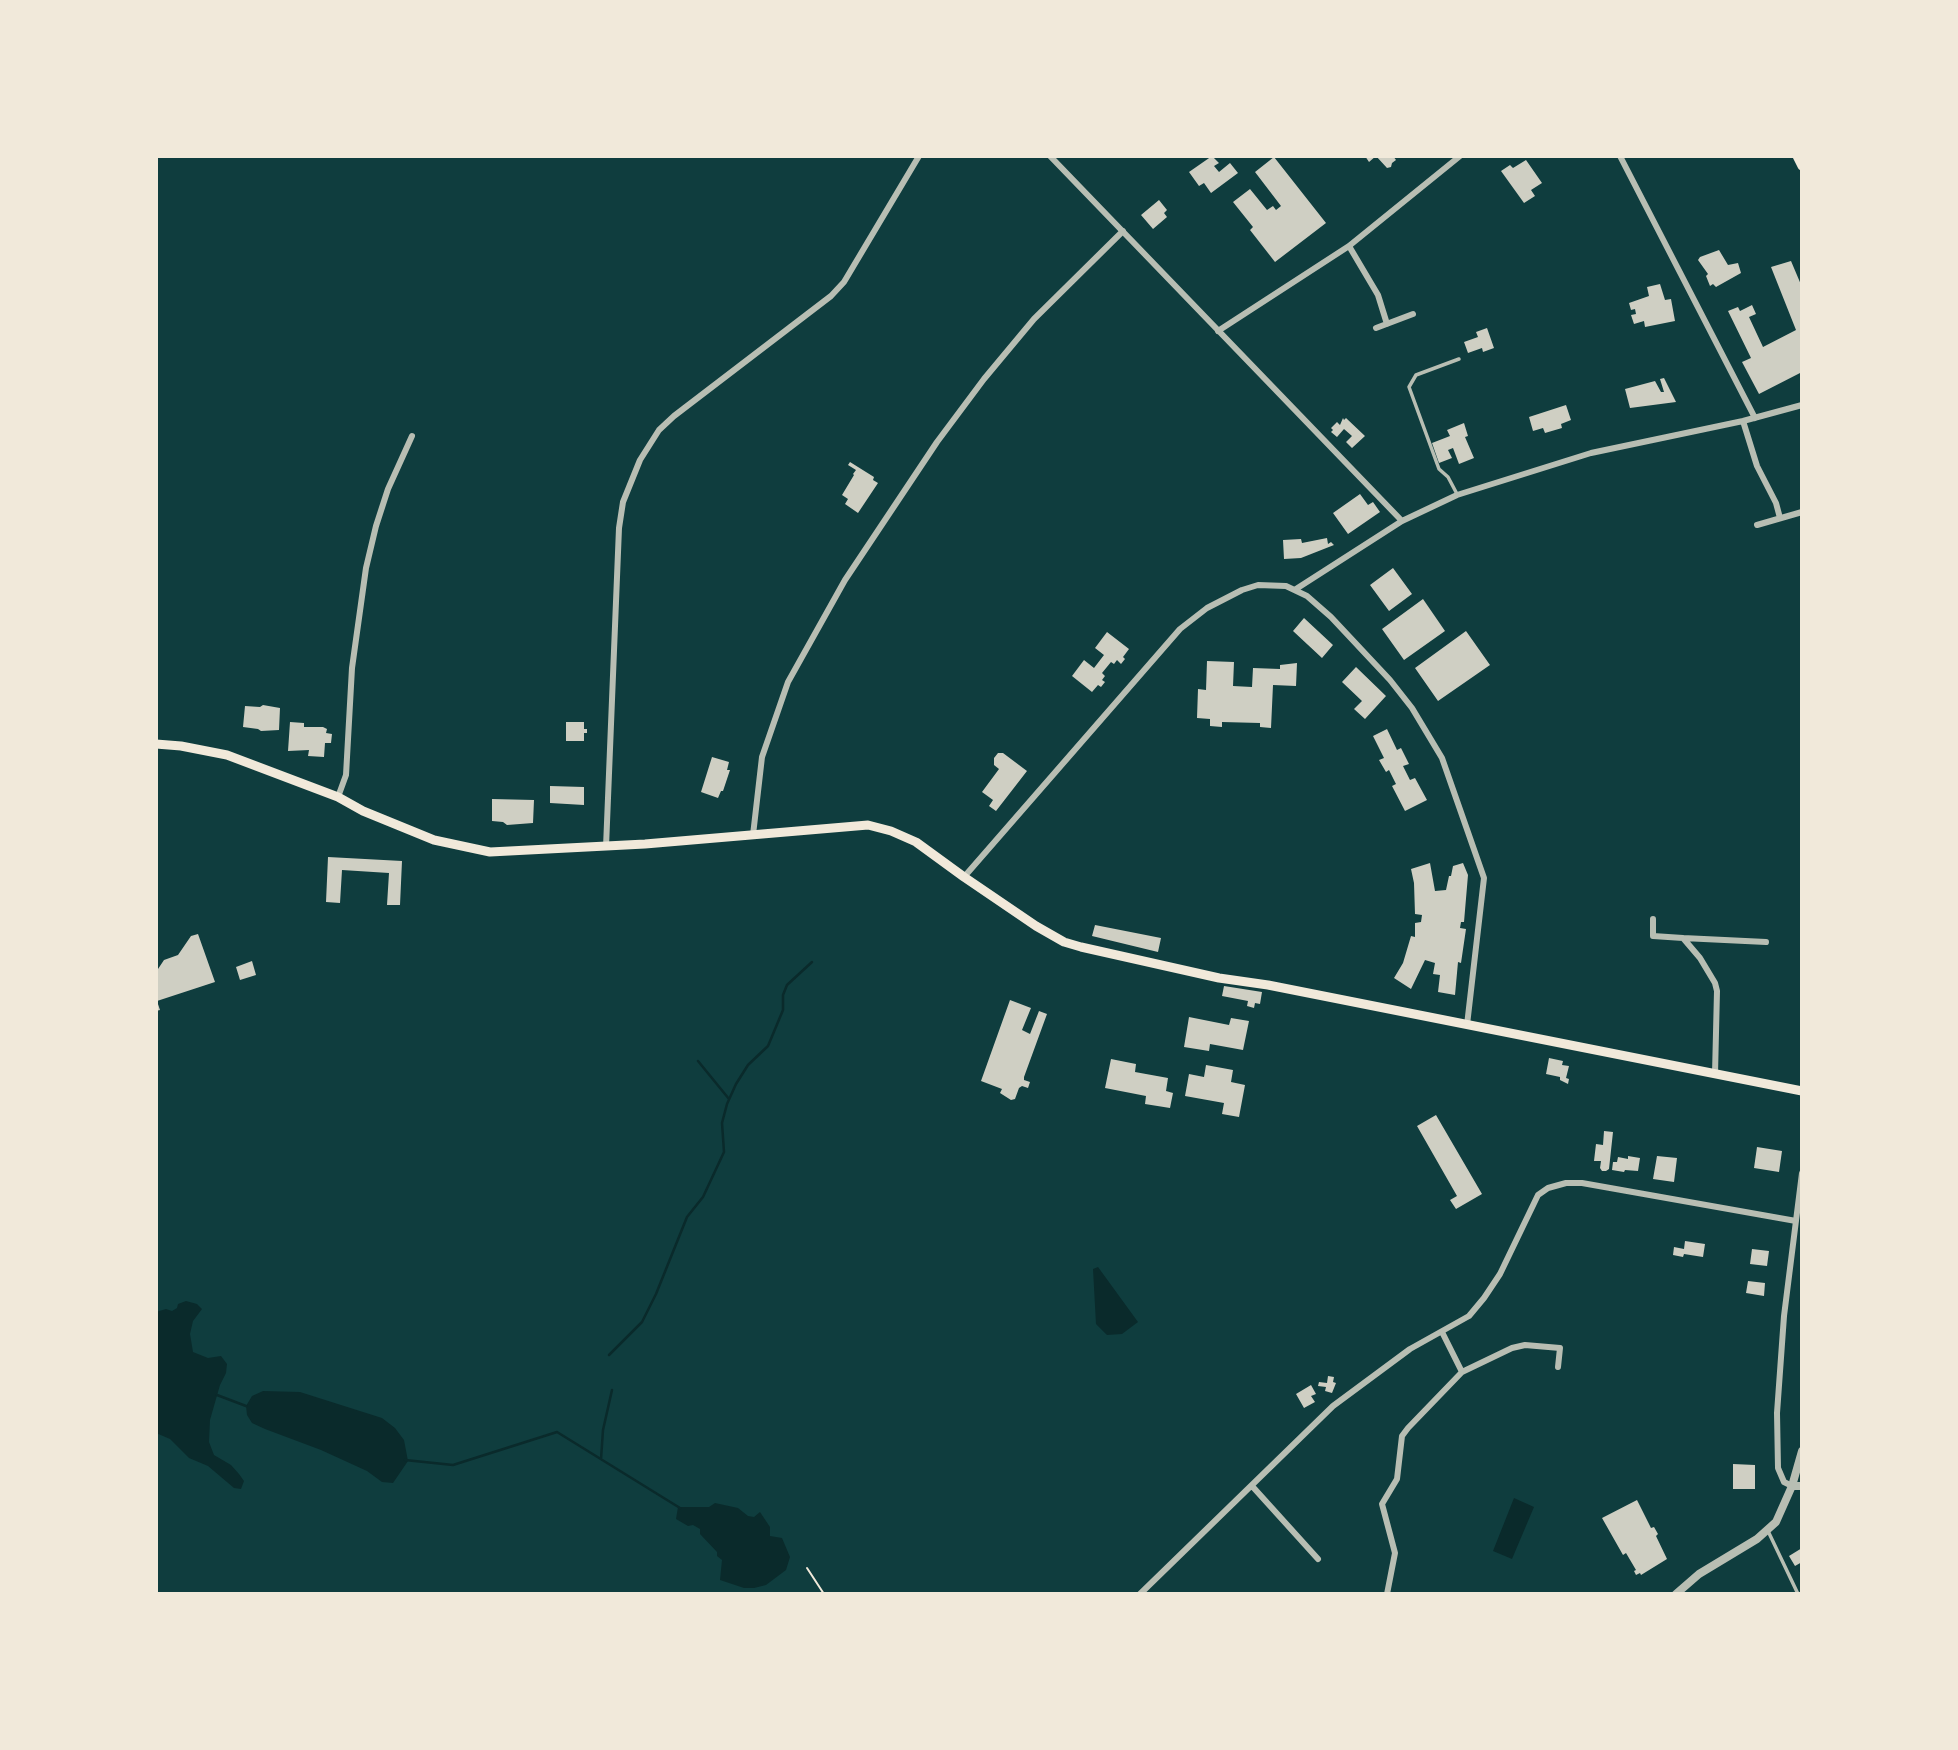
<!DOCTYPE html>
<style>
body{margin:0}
#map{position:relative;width:1958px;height:1750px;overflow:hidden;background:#0f3d3e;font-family:"Sofia Sans Condensed",sans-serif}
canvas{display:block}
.frame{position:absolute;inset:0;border:158px solid #f1e9da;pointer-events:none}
</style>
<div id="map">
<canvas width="1958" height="1750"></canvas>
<div class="frame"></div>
</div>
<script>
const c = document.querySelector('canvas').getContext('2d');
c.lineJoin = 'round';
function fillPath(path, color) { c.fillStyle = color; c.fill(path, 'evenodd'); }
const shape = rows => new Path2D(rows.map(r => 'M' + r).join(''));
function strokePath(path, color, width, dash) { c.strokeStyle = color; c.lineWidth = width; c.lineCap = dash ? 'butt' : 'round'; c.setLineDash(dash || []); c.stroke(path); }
const water = shape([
 [1098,1267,1138,1322,1122,1334,1107,1335,1096,1324,1093,1269],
 [186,1301,197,1304,202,1309,193,1321,190,1334,193,1352,208,1358,221,1356,227,1364,226,1373,220,1385,210,1420,209,1442,214,1455,231,1465,239,1474,244,1481,241,1489,234,1488,208,1466,189,1458,170,1439,156,1433,156,1312,166,1309,172,1311,177,1308,178,1304],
 [263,1391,300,1392,382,1418,395,1428,404,1440,408,1461,393,1483,382,1482,367,1471,321,1450,265,1429,252,1423,247,1415,246,1406,252,1396],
 [1514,1498,1534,1507,1512,1559,1493,1551],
 [715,1503,738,1508,748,1516,754,1517,760,1512,770,1527,770,1536,782,1538,790,1557,786,1570,766,1585,754,1588,744,1588,720,1580,722,1560,717,1556,717,1552,700,1534,700,1529,693,1525,688,1526,676,1519,678,1507,709,1507]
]);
const stream = shape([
 [698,1061,729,1099],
 [609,1355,642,1322,656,1294,687,1217,703,1197,724,1152,722,1123,727,1104,736,1084,748,1065,768,1046,783,1010,783,995,787,985,812,962],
 [217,1395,246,1406],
 [601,1459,603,1430,612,1390],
 [405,1460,453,1465,557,1432,680,1508]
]);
const building = shape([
 [1212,156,1219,163,1214,166,1219,172,1230,163,1238,173,1211,193,1204,183,1199,186,1189,172],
 [1365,156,1393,156,1396,160,1392,163,1391,167,1387,168,1376,156,1369,162],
 [1274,157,1326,223,1275,262,1250,230,1253,227,1233,202,1250,189,1267,210,1273,206,1276,210,1281,206,1255,172],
 [1526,160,1542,183,1531,190,1535,196,1524,203,1501,171,1510,165,1513,168],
 [1159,200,1167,210,1164,213,1167,217,1153,229,1141,215],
 [1719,250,1728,265,1738,263,1741,273,1716,287,1713,284,1710,286,1706,276,1708,274,1698,260,1700,257],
 [1791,261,1802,287,1802,372,1759,394,1742,362,1751,358,1728,311,1738,307,1740,311,1752,305,1756,314,1749,317,1763,347,1796,330,1771,267],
 [1660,284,1665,300,1671,299,1675,321,1645,327,1644,321,1634,324,1631,315,1636,314,1635,309,1631,310,1629,303,1649,296,1647,287],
 [1487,328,1494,348,1483,352,1482,348,1468,353,1464,342,1478,337,1476,332],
 [1664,378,1676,402,1630,408,1625,389,1655,381,1661,392,1664,392,1660,379],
 [1566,405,1571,420,1561,424,1562,428,1545,433,1543,428,1533,431,1529,417],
 [1343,418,1344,420,1346,418,1365,436,1352,448,1346,442,1352,436,1344,429,1337,437,1331,432,1333,430,1331,428,1337,422,1340,425],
 [1464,423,1468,436,1465,437,1474,458,1459,464,1453,448,1448,450,1452,458,1439,463,1432,443,1450,436,1447,430],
 [850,462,874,477,873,480,878,483,858,513,845,504,848,499,842,495,854,475,853,474,856,470,848,465],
 [1360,494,1368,505,1373,502,1380,512,1348,534,1333,513],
 [1327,538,1328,544,1331,542,1334,545,1301,558,1284,559,1283,540,1301,539,1302,543],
 [1393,568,1412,594,1389,611,1370,585],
 [1423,599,1445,631,1404,660,1382,629],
 [1304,618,1333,645,1322,658,1293,631],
 [1466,631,1490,665,1438,701,1415,668],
 [1107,632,1129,649,1123,657,1125,659,1121,664,1117,660,1114,664,1111,662,1102,673,1105,676,1102,680,1105,682,1101,687,1098,685,1092,692,1072,676,1084,660,1094,668,1104,655,1095,648],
 [1207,661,1234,662,1233,686,1252,687,1253,668,1280,669,1280,665,1297,663,1296,686,1273,685,1271,728,1260,727,1260,723,1222,722,1222,727,1210,726,1210,719,1197,718,1198,689,1206,690],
 [1356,667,1386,696,1365,719,1354,709,1362,701,1342,682],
 [263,705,280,708,279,730,261,731,258,729,243,727,245,706,260,707],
 [290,722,304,723,304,727,323,727,327,729,326,733,332,734,331,743,325,743,324,757,308,756,309,750,288,751],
 [566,722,584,722,584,729,587,729,587,733,584,733,584,741,566,741],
 [1387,729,1397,750,1401,748,1409,764,1403,766,1410,780,1415,778,1427,800,1405,811,1392,786,1396,784,1389,770,1386,772,1379,760,1384,758,1373,736],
 [998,753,1003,753,1027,771,996,811,989,806,993,800,982,792,999,769,994,765,994,758],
 [712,757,729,762,727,770,730,770,723,791,721,791,718,798,701,792],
 [550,786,584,787,584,805,550,803],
 [492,799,534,800,533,823,507,825,503,822,492,821],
 [328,857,402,861,400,905,387,905,389,873,342,870,340,903,326,902],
 [1430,863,1435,891,1446,890,1449,876,1451,876,1453,866,1463,863,1468,875,1464,922,1461,922,1460,928,1466,929,1461,963,1458,962,1455,995,1438,992,1440,975,1433,974,1435,963,1425,960,1411,989,1394,978,1403,963,1411,936,1415,937,1415,923,1421,922,1422,915,1415,914,1414,883,1411,869],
 [1095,925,1161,938,1158,952,1092,936],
 [198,934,215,982,157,1001,160,1010,156,1011,156,972,164,960,178,955,191,936],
 [252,961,256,975,240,980,236,967],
 [1224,986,1262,992,1260,1004,1255,1003,1254,1008,1247,1006,1248,1001,1222,996],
 [1010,1000,1031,1008,1022,1030,1030,1034,1039,1011,1047,1014,1024,1077,1024,1080,1030,1082,1028,1088,1022,1086,1019,1088,1015,1099,1011,1100,1000,1093,1002,1089,981,1081],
 [1189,1017,1229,1025,1231,1018,1249,1021,1243,1050,1210,1044,1209,1051,1184,1047],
 [1549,1058,1563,1061,1562,1065,1569,1066,1566,1078,1569,1079,1568,1084,1560,1080,1560,1077,1546,1074],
 [1111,1059,1136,1064,1135,1072,1168,1078,1166,1091,1173,1093,1170,1108,1145,1104,1146,1096,1105,1088],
 [1206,1065,1233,1070,1231,1082,1245,1085,1239,1117,1222,1114,1224,1103,1185,1096,1189,1074,1204,1077],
 [1436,1115,1482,1194,1456,1209,1450,1200,1457,1196,1417,1126],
 [1604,1131,1613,1132,1609,1169,1606,1171,1602,1171,1600,1168,1601,1161,1594,1161,1596,1144,1603,1145],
 [1757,1147,1782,1151,1779,1172,1754,1168],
 [1628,1156,1640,1158,1638,1171,1625,1170,1624,1172,1612,1170,1613,1162,1617,1162,1618,1157,1628,1159],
 [1657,1156,1677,1158,1674,1182,1653,1179],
 [1685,1241,1705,1244,1703,1257,1684,1254,1683,1257,1673,1255,1674,1247,1684,1249],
 [1752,1249,1769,1251,1767,1266,1750,1264],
 [1748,1281,1765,1283,1764,1296,1746,1293],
 [1328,1376,1334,1377,1333,1382,1336,1383,1332,1393,1325,1391,1326,1387,1318,1386,1319,1382,1327,1383],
 [1311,1385,1316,1394,1311,1396,1315,1402,1304,1408,1296,1394],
 [1733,1464,1755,1465,1755,1489,1733,1489],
 [1637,1500,1651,1528,1654,1527,1658,1534,1656,1536,1667,1559,1641,1575,1640,1573,1636,1575,1634,1571,1636,1570,1626,1553,1623,1555,1602,1518],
 [1802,1548,1802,1562,1795,1566,1789,1556]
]);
const path = shape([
 [807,1568,824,1594]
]);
const service = shape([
 [1457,494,1448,477,1439,469,1409,387,1416,375,1459,359],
 [1768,1531,1798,1594]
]);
const minor = shape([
 [1050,156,1402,521],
 [1620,156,1755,418],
 [1349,246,1378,295,1387,324],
 [1376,328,1413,314],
 [1218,331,1349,246,1460,156],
 [1743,421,1757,466,1776,503,1780,518],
 [1757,525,1802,512],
 [1296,589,1402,521,1457,495,1591,453,1743,421,1802,405],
 [338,797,346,775,352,668,366,568,376,526,388,489,412,436],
 [753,835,762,757,788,682,845,580,937,442,984,379,1034,319,1123,231],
 [606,847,619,528,623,502,640,460,659,430,674,416,831,296,844,282,919,156],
 [964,877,1180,629,1207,608,1242,590,1258,585,1286,586,1307,596,1331,617,1390,680,1412,708,1442,758,1484,878,1467,1025],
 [1653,919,1653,936,1683,938,1700,958,1715,983,1717,991,1715,1074],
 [1683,938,1766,942],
 [1442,1332,1462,1372],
 [1252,1486,1318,1559],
 [1792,1486,1784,1482,1778,1468,1777,1413,1784,1316,1802,1173],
 [1140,1594,1333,1406,1410,1349,1469,1316,1484,1298,1500,1274,1538,1195,1548,1188,1566,1183,1582,1183,1796,1221],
 [1387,1594,1395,1553,1382,1504,1397,1479,1402,1436,1408,1428,1462,1372,1512,1348,1525,1345,1560,1348,1558,1367]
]);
const tertiary = shape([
 [1792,1486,1802,1486],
 [1676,1594,1699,1574,1757,1539,1776,1522,1792,1486,1802,1451]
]);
const secondary = shape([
 [1797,156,1802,166],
 [156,744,181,746,227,755,338,797,363,811,434,840,490,852,645,844,868,825,891,831,916,842,964,877,1036,926,1064,942,1081,947,1219,978,1268,985,1802,1091]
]);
fillPath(water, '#0a2a2b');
strokePath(stream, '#0a2a2b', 2.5);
fillPath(building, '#cfcfc3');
strokePath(path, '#f1e9da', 2);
strokePath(service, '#b8beb3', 3.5);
strokePath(minor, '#b8beb3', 6);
strokePath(tertiary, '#b8beb3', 8);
strokePath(secondary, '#f1e9da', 9);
</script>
